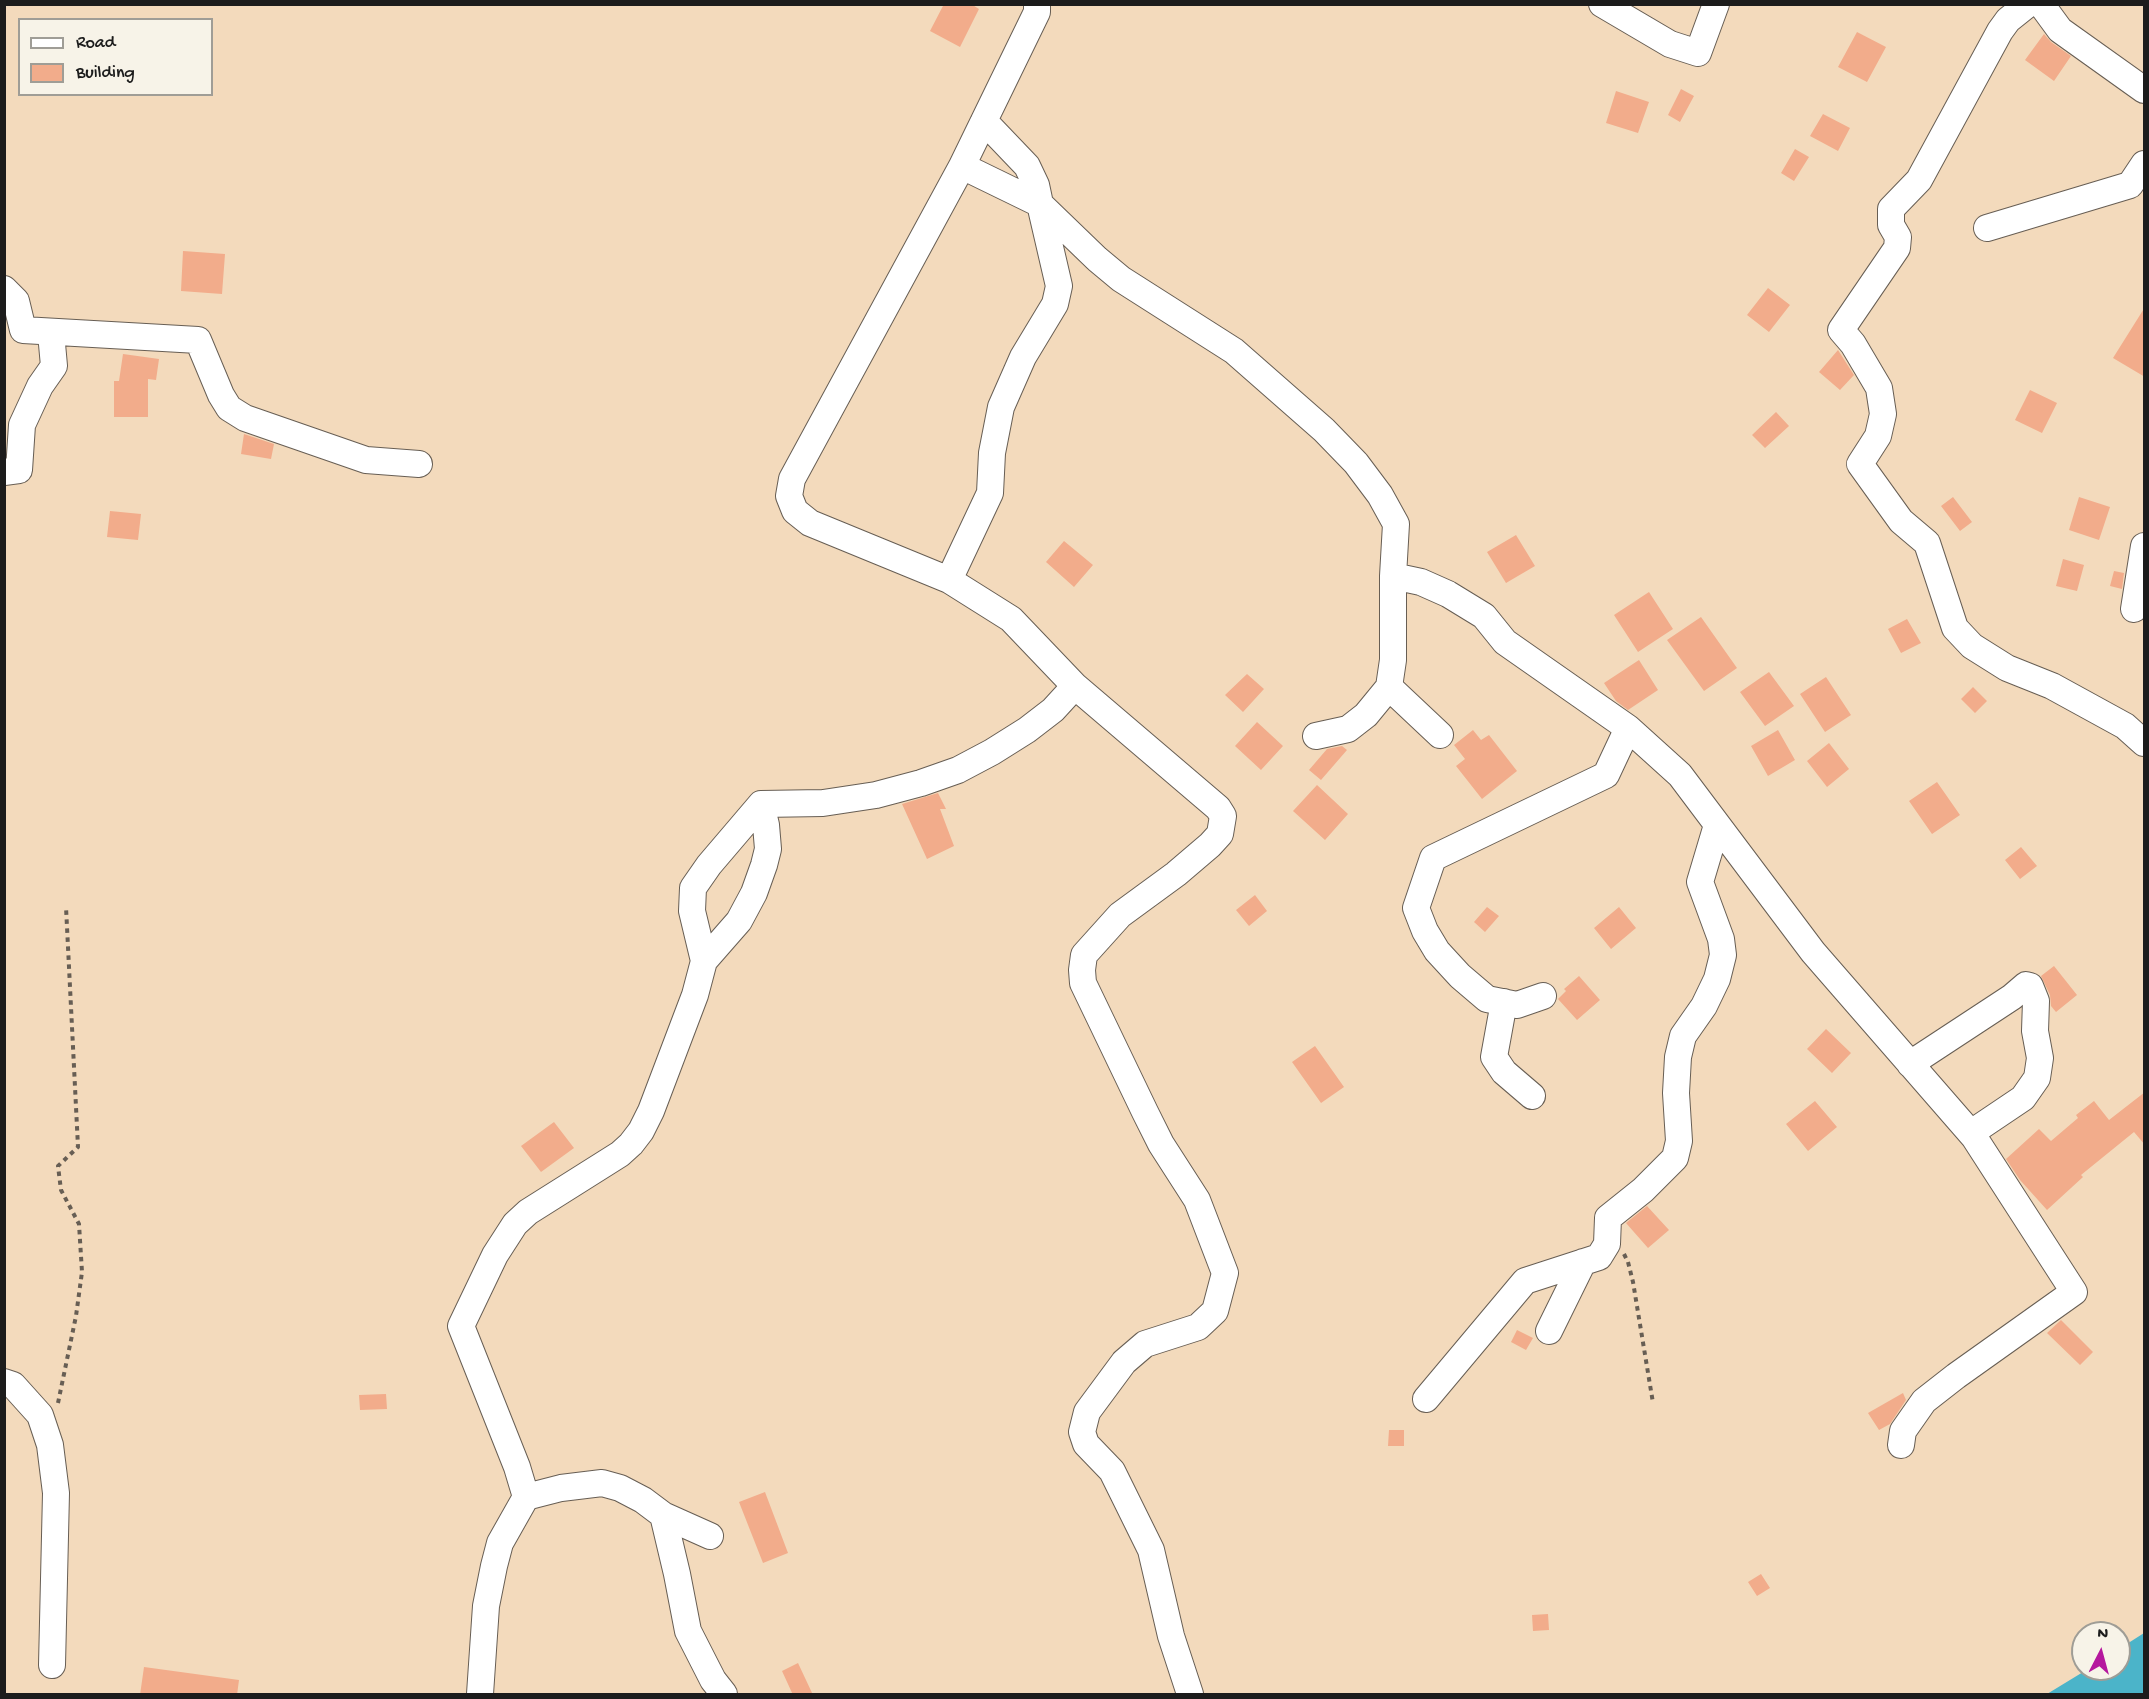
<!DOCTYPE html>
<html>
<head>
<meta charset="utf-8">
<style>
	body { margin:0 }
	#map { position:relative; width:2149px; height:1699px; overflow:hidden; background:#f3dabc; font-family:"Gochi Hand",sans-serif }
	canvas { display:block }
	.frame { position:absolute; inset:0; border:6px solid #1c1c1c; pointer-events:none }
	.legend { position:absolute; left:18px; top:18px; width:195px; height:78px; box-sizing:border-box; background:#f7f3e8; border:2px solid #9f9d96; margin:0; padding:8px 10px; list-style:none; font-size:18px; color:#1c1c1c }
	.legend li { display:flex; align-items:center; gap:12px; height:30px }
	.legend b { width:30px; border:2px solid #9f9d96 }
	.north { position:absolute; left:2071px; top:1621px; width:60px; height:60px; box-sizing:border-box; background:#f7f3e8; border:2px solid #9f9d96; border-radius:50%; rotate:6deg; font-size:16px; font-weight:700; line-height:24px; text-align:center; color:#1c1c1c }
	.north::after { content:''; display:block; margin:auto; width:21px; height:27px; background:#b5179e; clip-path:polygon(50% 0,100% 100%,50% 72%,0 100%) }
</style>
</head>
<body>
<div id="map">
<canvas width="2149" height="1699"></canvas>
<div class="frame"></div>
<ul class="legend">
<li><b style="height:8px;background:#fff"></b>Road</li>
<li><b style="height:16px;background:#f2ac8b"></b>Building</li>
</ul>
<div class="north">N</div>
</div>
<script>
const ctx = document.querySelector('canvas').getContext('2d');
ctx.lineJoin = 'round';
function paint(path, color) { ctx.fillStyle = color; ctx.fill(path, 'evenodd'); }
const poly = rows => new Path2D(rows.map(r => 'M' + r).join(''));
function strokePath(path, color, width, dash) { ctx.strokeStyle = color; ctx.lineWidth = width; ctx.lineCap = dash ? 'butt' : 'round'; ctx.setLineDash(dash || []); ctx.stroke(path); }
paint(poly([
	[2144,1633,2144,1694,2047,1694,2088,1669,2119,1669,2119,1649]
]), '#4bb4c9');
paint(poly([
	[944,4,971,4,979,9,960,47,930,31],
	[1857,32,1886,47,1867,82,1838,67],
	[2044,34,2051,42,2071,56,2054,81,2025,60],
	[1681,89,1694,96,1680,122,1668,115],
	[1616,91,1649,102,1638,133,1606,123],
	[1823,114,1850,128,1838,151,1810,136],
	[1795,149,1809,157,1794,181,1781,173],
	[183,251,225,254,222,294,181,291],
	[1768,288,1790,305,1769,332,1747,315],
	[2145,307,2145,377,2113,358],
	[1838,350,1854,375,1840,390,1819,372],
	[123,354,159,359,156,380,148,379,148,417,114,417,114,381,119,381],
	[2030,390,2057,403,2042,433,2015,420],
	[1776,412,1789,426,1765,448,1752,435],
	[244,434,274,444,271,459,241,454],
	[1953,497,1972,522,1960,531,1941,506],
	[2079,497,2110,507,2099,540,2069,530],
	[110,511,141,514,138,540,107,537],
	[1516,535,1535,566,1506,583,1487,552],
	[1064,541,1093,565,1074,587,1046,562],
	[2063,559,2084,565,2077,591,2056,586],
	[2114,571,2124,573,2122,589,2110,586],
	[1649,592,1673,629,1638,652,1614,615],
	[1701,617,1737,668,1704,691,1667,640],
	[1907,619,1921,643,1901,653,1888,629],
	[1639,660,1658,690,1628,710,1616,701,1604,683],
	[1769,672,1794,706,1765,726,1740,692],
	[1247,674,1264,689,1243,712,1225,695],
	[1826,677,1851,715,1825,732,1800,694],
	[1973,687,1987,701,1975,713,1961,699],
	[1257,722,1283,746,1261,770,1235,746],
	[1473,730,1481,740,1489,735,1517,771,1482,799,1456,766,1465,759,1454,745],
	[1778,730,1795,760,1768,776,1751,746],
	[1829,743,1849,769,1827,787,1807,761],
	[1342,746,1347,750,1321,780,1309,770,1327,749],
	[1937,782,1960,815,1932,834,1909,801],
	[1317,785,1348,814,1325,840,1293,811],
	[938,793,946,809,940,809,954,846,927,859,902,804],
	[2021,847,2037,866,2020,879,2005,860],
	[1255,895,1267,911,1249,926,1236,910],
	[1487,907,1499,916,1485,932,1474,922],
	[1619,907,1636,928,1611,949,1594,928],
	[2054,966,2077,995,2056,1012,2051,1006,2050,995,2041,976],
	[1579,976,1600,1000,1577,1020,1558,999,1566,991,1564,989],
	[1826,1029,1851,1053,1832,1073,1807,1049],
	[1315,1046,1344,1087,1321,1103,1292,1062],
	[2145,1092,2145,1145,2134,1132,2081,1175,2083,1177,2047,1210,2020,1180,2006,1159,2039,1129,2051,1141,2078,1118,2076,1115,2094,1101,2109,1120],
	[1815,1101,1837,1127,1808,1151,1786,1124],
	[554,1122,574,1148,541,1172,521,1146],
	[1647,1206,1669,1230,1648,1248,1626,1223],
	[2061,1320,2093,1352,2080,1365,2047,1333],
	[1517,1330,1533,1338,1526,1350,1511,1342],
	[1903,1393,1906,1400,1890,1424,1879,1430,1868,1413],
	[386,1394,387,1409,360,1410,359,1395],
	[1389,1430,1404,1430,1404,1446,1388,1446],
	[765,1492,788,1553,763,1563,739,1502],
	[1761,1574,1770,1588,1757,1596,1748,1582],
	[1548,1614,1549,1630,1533,1631,1532,1615],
	[798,1663,813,1695,793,1695,782,1671],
	[144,1667,239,1680,237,1695,140,1695]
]), '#f2ac8b');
const minor = poly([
	[1602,4,1670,44,1698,53,1716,4],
	[2028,4,2008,20,2000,31,1919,180,1891,209,1891,225,1898,237,1897,248,1841,330,1853,344,1879,388,1883,414,1878,436,1860,464,1901,521,1927,543,1955,628,1972,646,2007,668,2052,686,2125,726,2144,743],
	[2041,4,2060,30,2144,90],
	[984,121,1027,166,1036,185,1040,204,1097,259,1121,279,1234,351,1324,430,1356,463,1380,495,1396,524,1393,576,1393,660,1389,687,1440,735],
	[1987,228,2130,185,2144,164],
	[4,289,16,301,23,330,198,340,221,395,229,408,245,418,366,460,419,464],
	[4,472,19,470,22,425,40,386,54,366,51,333],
	[1393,576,1421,582,1448,594,1484,616,1505,642,1628,728,1680,775,1813,952,1974,1137,2074,1292,1956,1376,1924,1401,1903,1431,1901,1445],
	[949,580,810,523,795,511,789,496,792,479,962,166],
	[2134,609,2144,546],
	[1075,686,1218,808,1223,816,1220,834,1210,845,1176,874,1120,915,1084,955,1082,970,1083,983,1145,1112,1161,1144,1197,1200,1225,1273,1215,1311,1198,1327,1145,1344,1124,1362,1087,1412,1082,1432,1086,1444,1112,1471,1151,1550,1171,1636,1190,1694],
	[1316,736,1348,729,1366,715,1389,687],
	[704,961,739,921,754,893,764,865,768,849,766,825,761,804],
	[1543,996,1517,1005,1487,999,1460,976,1437,951,1425,931,1416,908,1433,858,1606,775,1628,728],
	[1504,1002,1494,1057,1504,1072,1532,1096],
	[1910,1064,2012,997,2026,985,2030,986,2036,1001,2035,1031,2040,1058,2037,1078,2023,1098,1971,1133],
	[1549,1331,1583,1262],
	[4,1382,13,1385,40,1415,50,1445,56,1493,52,1665],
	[1426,1399,1525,1281,1599,1257,1607,1244,1608,1218,1643,1190,1675,1158,1679,1141,1676,1093,1678,1057,1683,1036,1704,1006,1717,979,1723,955,1721,939,1700,882,1717,825],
	[526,1497,561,1488,602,1483,620,1488,643,1500,663,1515,710,1536],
	[663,1515,677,1574,688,1631,713,1680,724,1694],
	[480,1694,486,1606,494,1566,500,1543,526,1497,517,1467,461,1326,495,1255,515,1224,528,1212,620,1154,631,1144,641,1131,651,1111,695,995,704,961,692,911,693,888,709,865,761,804,823,803,876,795,921,783,958,770,992,752,1027,730,1053,710,1075,686,1011,619,949,580,990,493,992,453,1001,407,1023,357,1055,304,1059,286,1040,204,962,166,1037,12,1037,4]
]);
strokePath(minor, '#675e54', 28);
strokePath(poly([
	[1624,1254,1628,1262,1633,1282,1653,1403],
	[58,1403,76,1316,82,1272,79,1224,61,1190,58,1166,78,1147,66,907]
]), '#675e54', 4, [4.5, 4.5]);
strokePath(minor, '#fff', 26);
</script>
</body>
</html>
